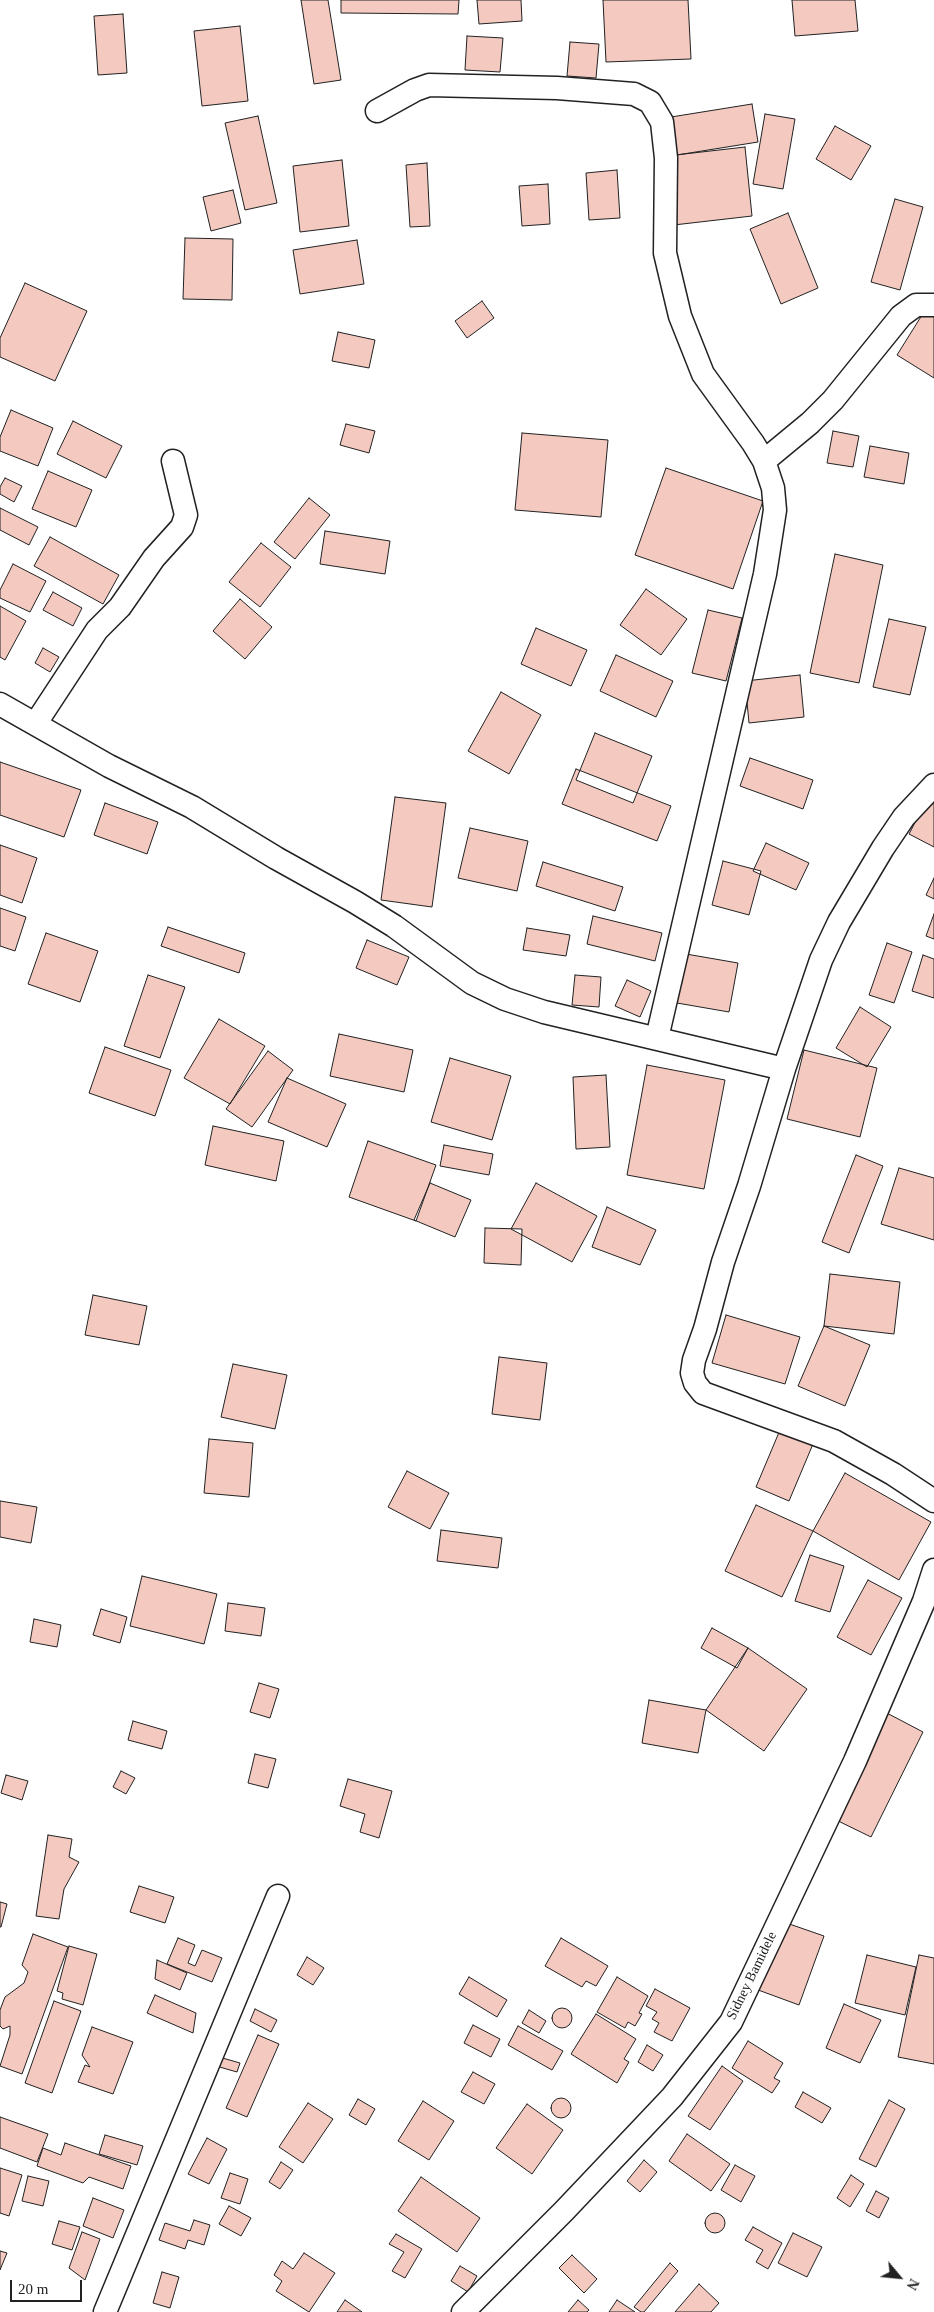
<!DOCTYPE html>
<html>
<head>
<meta charset="utf-8">
<style>
	body { margin:0 }
	#map { position:relative; width:934px; height:2312px; overflow:hidden; background:#fff; font-family:"Times New Roman",serif }
	canvas { display:block }
	.north { position:absolute; left:874px; top:2252px; width:50px; height:50px; -webkit-text-stroke:4px #fff; paint-order:stroke; rotate:118deg; font-size:14px; font-weight:700; line-height:20px; text-align:center; color:#222 }
	.north::after { content:''; display:block; margin:auto; width:18px; height:22px; background:#222; clip-path:polygon(50% 0,100% 100%,50% 72%,0 100%) }
	.scale { position:absolute; left:10px; top:2280px; width:72px; height:22px; box-sizing:border-box; border:2px solid #222; border-top:0; padding-left:6px; font-size:15px; line-height:18px; white-space:nowrap; color:#222; -webkit-text-stroke:4px #fff; paint-order:stroke }
</style>
</head>
<body>
<div id="map">
<canvas width="934" height="2312"></canvas>
<div class="north">N</div>
<div class="scale">20 m</div>
</div>
<script>
const ctx = document.querySelector('canvas').getContext('2d');
ctx.lineJoin = 'round';
function paint(path, color) { ctx.fillStyle = color; ctx.fill(path, 'evenodd'); }
const poly = rows => new Path2D(rows.map(r => 'M' + r).join(''));
function strokePath(path, color, width, dash) { ctx.strokeStyle = color; ctx.lineWidth = width; ctx.lineCap = dash ? 'butt' : 'round'; ctx.setLineDash(dash || []); ctx.stroke(path); }
function drawText(font, color, halo, rows, align = 'center') {
  ctx.font = font + ' "Times New Roman",serif'; ctx.lineWidth = 4; ctx.setLineDash([]); ctx.textBaseline = 'middle'; ctx.strokeStyle = halo; ctx.fillStyle = color; for (const [text, x, y, turn = 0] of rows) {
    ctx.save(); ctx.translate(x, y); ctx.rotate((+turn || 0) * Math.PI / 180); ctx.textAlign = isNaN(turn) ? turn : align; if (halo) ctx.strokeText(text, 0, 0); ctx.fillText(text, 0, 0); ctx.restore();
  }
}
const building = poly([
	[301,0,328,0,341,80,314,84,301,0],
	[341,0,459,0,458,14,341,13,341,0],
	[477,0,521,0,522,21,479,24,477,0],
	[603,0,688,0,691,59,606,62,603,0],
	[792,0,855,0,858,31,795,36,792,0],
	[123,14,127,73,98,75,94,16,123,14],
	[240,26,248,101,202,106,194,31,240,26],
	[467,36,503,38,500,72,465,70,467,36],
	[570,42,599,44,596,78,567,76,570,42],
	[752,104,758,142,677,155,671,117,752,104],
	[765,114,795,119,783,189,753,184,765,114],
	[258,116,277,203,245,210,225,123,258,116],
	[835,126,871,146,851,180,816,159,835,126],
	[745,147,752,216,665,226,658,157,745,147],
	[342,160,349,226,300,232,293,166,342,160],
	[427,163,430,226,410,227,406,165,427,163],
	[617,170,620,218,589,220,586,173,617,170],
	[548,184,550,224,522,226,519,186,548,184],
	[233,190,241,223,211,231,203,197,233,190],
	[895,199,923,207,900,290,871,282,895,199],
	[788,213,818,288,781,304,750,229,788,213],
	[185,238,233,239,232,300,183,299,185,238],
	[357,240,364,284,300,294,293,250,357,240],
	[25,283,87,311,55,381,0,357,0,338,25,283],
	[482,301,494,318,467,338,455,321,482,301],
	[927,307,934,311,934,378,897,355,927,307],
	[338,332,375,340,369,368,332,361,338,332],
	[11,410,53,428,38,466,0,451,0,437,11,410],
	[73,421,122,446,106,478,57,454,73,421],
	[346,424,375,431,369,453,340,445,346,424],
	[833,431,859,436,853,467,827,463,833,431],
	[522,433,608,440,601,517,515,510,522,433],
	[870,446,909,453,904,484,864,477,870,446],
	[666,468,763,501,733,589,635,555,666,468],
	[48,471,92,490,76,527,32,509,48,471],
	[5,478,22,486,14,502,0,494,0,487,5,478],
	[309,498,330,515,295,559,274,542,309,498],
	[0,508,38,527,29,545,0,530,0,508],
	[325,531,390,541,385,574,320,564,325,531],
	[50,537,119,575,103,604,34,566,50,537],
	[261,543,291,567,260,607,229,582,261,543],
	[835,554,883,565,859,683,810,673,835,554],
	[13,564,46,581,30,612,0,598,0,590,13,564],
	[646,589,687,619,661,655,620,625,646,589],
	[53,592,82,608,73,626,43,610,53,592],
	[240,599,272,627,245,659,213,631,240,599],
	[0,606,26,621,5,660,0,657,0,606],
	[708,610,742,618,726,681,692,673,708,610],
	[889,619,926,627,910,695,873,687,889,619],
	[536,628,587,650,571,686,521,664,536,628],
	[43,648,59,657,50,672,35,663,43,648],
	[616,655,673,681,656,717,600,691,616,655],
	[800,675,804,717,749,723,745,681,800,675],
	[501,692,541,715,509,774,468,751,501,692],
	[595,733,652,756,633,803,576,780,595,733],
	[750,758,813,780,803,809,740,786,750,758],
	[0,762,81,790,64,837,0,815,0,762],
	[576,769,671,806,657,841,562,804,576,769],
	[934,786,934,847,909,834,934,786],
	[395,797,446,803,432,907,381,900,395,797],
	[105,803,158,822,147,854,94,835,105,803],
	[470,828,528,841,517,891,458,878,470,828],
	[766,843,809,863,796,890,753,871,766,843],
	[0,845,37,858,22,903,0,895,0,845],
	[723,861,761,871,749,915,712,905,723,861],
	[543,862,623,887,615,911,536,886,543,862],
	[934,878,934,899,926,895,934,878],
	[0,908,26,917,15,951,0,946,0,908],
	[934,914,934,939,926,936,934,914],
	[593,916,662,933,655,961,587,944,593,916],
	[168,927,245,953,239,973,161,946,168,927],
	[527,928,570,935,566,956,523,950,527,928],
	[46,933,98,951,80,1002,28,984,46,933],
	[367,940,409,957,397,985,356,968,367,940],
	[887,943,912,952,894,1003,869,995,887,943],
	[686,954,738,963,729,1012,677,1003,686,954],
	[923,955,934,959,934,998,912,991,923,955],
	[148,975,185,987,160,1058,124,1046,148,975],
	[575,975,601,977,599,1007,572,1005,575,975],
	[627,980,651,991,640,1017,615,1006,627,980],
	[860,1007,891,1027,867,1067,836,1048,860,1007],
	[219,1019,265,1046,230,1104,184,1078,219,1019],
	[339,1034,413,1050,404,1092,330,1076,339,1034],
	[105,1047,171,1070,155,1116,89,1093,105,1047],
	[804,1050,877,1068,860,1137,787,1119,804,1050],
	[268,1051,293,1070,252,1127,226,1109,268,1051],
	[450,1058,511,1076,492,1140,431,1122,450,1058],
	[647,1065,725,1080,704,1189,627,1175,647,1065],
	[606,1075,610,1147,576,1149,573,1077,606,1075],
	[287,1078,346,1104,327,1147,268,1122,287,1078],
	[213,1126,284,1141,276,1181,205,1165,213,1126],
	[368,1141,436,1165,416,1221,349,1197,368,1141],
	[444,1145,493,1154,489,1175,440,1166,444,1145],
	[856,1155,883,1166,849,1253,822,1242,856,1155],
	[899,1168,934,1178,934,1240,881,1224,899,1168],
	[430,1183,471,1200,455,1237,414,1220,430,1183],
	[536,1183,597,1216,572,1262,511,1229,536,1183],
	[607,1207,656,1230,640,1265,592,1247,607,1207],
	[485,1228,522,1229,521,1265,484,1263,485,1228],
	[830,1274,900,1282,894,1334,824,1326,830,1274],
	[93,1295,147,1306,139,1345,85,1335,93,1295],
	[726,1315,800,1337,785,1384,712,1363,726,1315],
	[824,1326,870,1345,845,1406,798,1386,824,1326],
	[499,1357,547,1363,540,1420,492,1414,499,1357],
	[233,1364,287,1375,275,1429,221,1417,233,1364],
	[780,1430,813,1444,789,1501,756,1487,780,1430],
	[209,1439,253,1443,249,1497,204,1493,209,1439],
	[407,1471,449,1493,430,1529,388,1507,407,1471],
	[845,1473,931,1522,899,1580,813,1531,845,1473],
	[0,1501,37,1507,31,1543,0,1537,0,1501],
	[756,1505,813,1531,782,1597,725,1571,756,1505],
	[441,1530,502,1538,498,1568,437,1561,441,1530],
	[810,1555,844,1566,830,1612,795,1601,810,1555],
	[142,1576,217,1594,204,1644,130,1626,142,1576],
	[868,1580,902,1598,871,1655,837,1637,868,1580],
	[228,1603,265,1608,261,1636,225,1631,228,1603],
	[101,1609,127,1617,120,1643,93,1635,101,1609],
	[34,1619,61,1625,57,1647,30,1642,34,1619],
	[712,1628,748,1648,737,1668,701,1648,712,1628],
	[748,1648,807,1689,764,1751,706,1710,748,1648],
	[259,1683,279,1689,270,1718,250,1712,259,1683],
	[649,1700,706,1710,698,1753,642,1743,649,1700],
	[883,1711,923,1732,871,1837,830,1817,883,1711],
	[133,1721,167,1731,162,1749,128,1740,133,1721],
	[255,1754,276,1759,268,1788,248,1783,255,1754],
	[121,1771,135,1778,126,1794,113,1787,121,1771],
	[6,1775,28,1781,22,1800,1,1793,6,1775],
	[348,1779,392,1791,379,1838,360,1832,365,1814,340,1806,348,1779],
	[48,1835,72,1839,69,1857,79,1862,64,1889,59,1919,36,1916,48,1835],
	[139,1886,174,1897,165,1923,130,1912,139,1886],
	[0,1902,7,1904,1,1927,0,1927,0,1902],
	[775,1919,824,1936,799,2005,750,1987,775,1919],
	[33,1934,68,1947,22,2074,0,2066,10,2035,10,2026,3,2029,0,2026,0,2010,5,1997,24,1983,28,1972,22,1965,33,1934],
	[178,1938,195,1945,188,1963,195,1966,202,1950,222,1958,212,1982,167,1964,178,1938],
	[561,1938,608,1966,596,1986,586,1981,582,1987,545,1966,561,1938],
	[69,1946,97,1954,83,2005,62,1999,63,1993,57,1991,69,1946],
	[867,1955,916,1967,905,2015,855,2003,867,1955],
	[919,1955,934,1958,934,2064,898,2057,919,1955],
	[307,1957,324,1968,313,1985,297,1975,307,1957],
	[157,1960,187,1973,180,1990,155,1979,157,1960],
	[469,1977,507,2000,497,2017,459,1994,469,1977],
	[617,1977,648,1996,639,2013,642,2014,635,2026,628,2022,625,2028,597,2012,617,1977],
	[655,1989,690,2008,672,2041,654,2032,659,2023,652,2019,657,2012,646,2006,655,1989],
	[155,1995,196,2013,193,2033,147,2013,155,1995],
	[54,2001,81,2011,52,2093,25,2083,54,2001],
	[844,2004,881,2020,860,2063,826,2048,844,2004],
	'552 2018a10 10 0 1 1 20 0a10 10 0 1 1-20 0Z',
	[255,2009,277,2020,271,2032,250,2021,255,2009],
	[529,2010,546,2021,539,2033,522,2023,529,2010],
	[596,2014,636,2039,624,2059,629,2062,617,2083,571,2054,596,2014],
	[473,2025,500,2039,491,2057,464,2043,473,2025],
	[518,2026,563,2051,552,2070,508,2045,518,2026],
	[92,2027,133,2042,113,2094,78,2082,85,2065,90,2067,82,2055,92,2027],
	[258,2035,279,2044,247,2117,226,2108,258,2035],
	[748,2041,783,2063,774,2078,780,2081,772,2093,732,2068,748,2041],
	[647,2045,663,2055,653,2071,638,2062,647,2045],
	[219,2057,240,2063,237,2072,216,2066,219,2057],
	[722,2066,743,2081,710,2130,688,2116,722,2066],
	[473,2072,495,2084,484,2104,461,2092,473,2072],
	[803,2092,831,2108,822,2123,795,2107,803,2092],
	'551 2108a10 10 0 1 1 20 0a10 10 0 1 1-20 0Z',
	[358,2099,375,2109,366,2125,349,2115,358,2099],
	[889,2100,905,2109,876,2167,859,2159,889,2100],
	[423,2101,454,2121,429,2160,398,2141,423,2101],
	[308,2103,333,2119,303,2163,279,2147,308,2103],
	[527,2104,563,2130,532,2174,496,2148,527,2104],
	[0,2117,48,2134,37,2162,0,2148,0,2117],
	[687,2134,730,2164,711,2191,669,2161,687,2134],
	[105,2135,143,2146,137,2165,99,2154,105,2135],
	[207,2138,227,2149,209,2184,188,2174,207,2138],
	[65,2143,131,2166,123,2189,89,2177,83,2183,37,2166,43,2148,61,2155,65,2143],
	[644,2160,657,2172,640,2192,627,2181,644,2160],
	[281,2162,293,2170,280,2189,269,2182,281,2162],
	[735,2165,755,2176,741,2202,721,2190,735,2165],
	[0,2168,22,2175,9,2216,0,2213,0,2168],
	[230,2173,248,2179,240,2204,221,2198,230,2173],
	[851,2175,864,2184,850,2207,837,2198,851,2175],
	[28,2176,49,2181,43,2206,22,2201,28,2176],
	[421,2177,480,2218,457,2252,398,2211,421,2177],
	[876,2191,889,2198,879,2218,866,2211,876,2191],
	[93,2198,124,2210,113,2238,83,2226,93,2198],
	[229,2206,251,2218,241,2236,219,2224,229,2206],
	'705 2223a10 10 0 1 1 20 0a10 10 0 1 1-20 0Z',
	[194,2220,210,2225,204,2245,188,2240,185,2249,159,2240,165,2223,190,2231,194,2220],
	[59,2221,80,2227,72,2250,52,2244,59,2221],
	[753,2227,782,2243,768,2269,756,2262,763,2250,745,2240,753,2227],
	[82,2232,100,2239,85,2280,69,2268,82,2232],
	[793,2233,822,2247,807,2277,778,2263,793,2233],
	[396,2234,422,2249,405,2278,392,2271,404,2252,389,2244,396,2234],
	[0,2251,7,2253,0,2270,0,2251],
	[304,2253,335,2273,309,2312,276,2291,282,2281,274,2275,282,2261,293,2269,304,2253],
	[572,2255,597,2279,584,2293,559,2268,572,2255],
	[670,2263,678,2271,644,2312,641,2312,634,2307,670,2263],
	[460,2266,477,2276,468,2292,451,2281,460,2266],
	[162,2272,179,2277,170,2308,153,2303,162,2272],
	[699,2284,719,2303,711,2312,675,2312,699,2284],
	[345,2300,362,2312,337,2312,345,2300],
	[578,2300,589,2310,587,2312,568,2312,578,2300],
	[617,2300,635,2312,609,2312,617,2300]
]);
paint(building, '#f3c9c0');
strokePath(building, '#222', 1);
const minor = poly([
	[377,111,415,90,429,85,557,88,634,94,650,102,662,122,666,158,665,253,680,316,703,374,753,443,764,461,773,488,775,510,765,574,657,1038],
	[764,461,810,423,833,400,901,316,916,305,934,305],
	[0,704,109,766,192,807,276,858,355,902,394,926,472,983,505,999,544,1012,784,1069,821,960,839,922,883,848,904,817,934,785],
	[36,723,97,630,120,607,154,558,182,527,186,515,173,461],
	[784,1069,749,1186,723,1262,705,1329,694,1360,692,1373,695,1383,703,1393,834,1441,893,1474,934,1501],
	[105,2312,278,1896],
	[463,2312,564,2211,672,2097,731,2022,855,1761,924,1601,934,1570]
]);
strokePath(minor, '#222', 25);
strokePath(minor, '#fff', 22);
drawText('14px', '#222', '#fff', [
	["Sidney Bamidele",752,1976,-64]
]);
</script>
</body>
</html>
